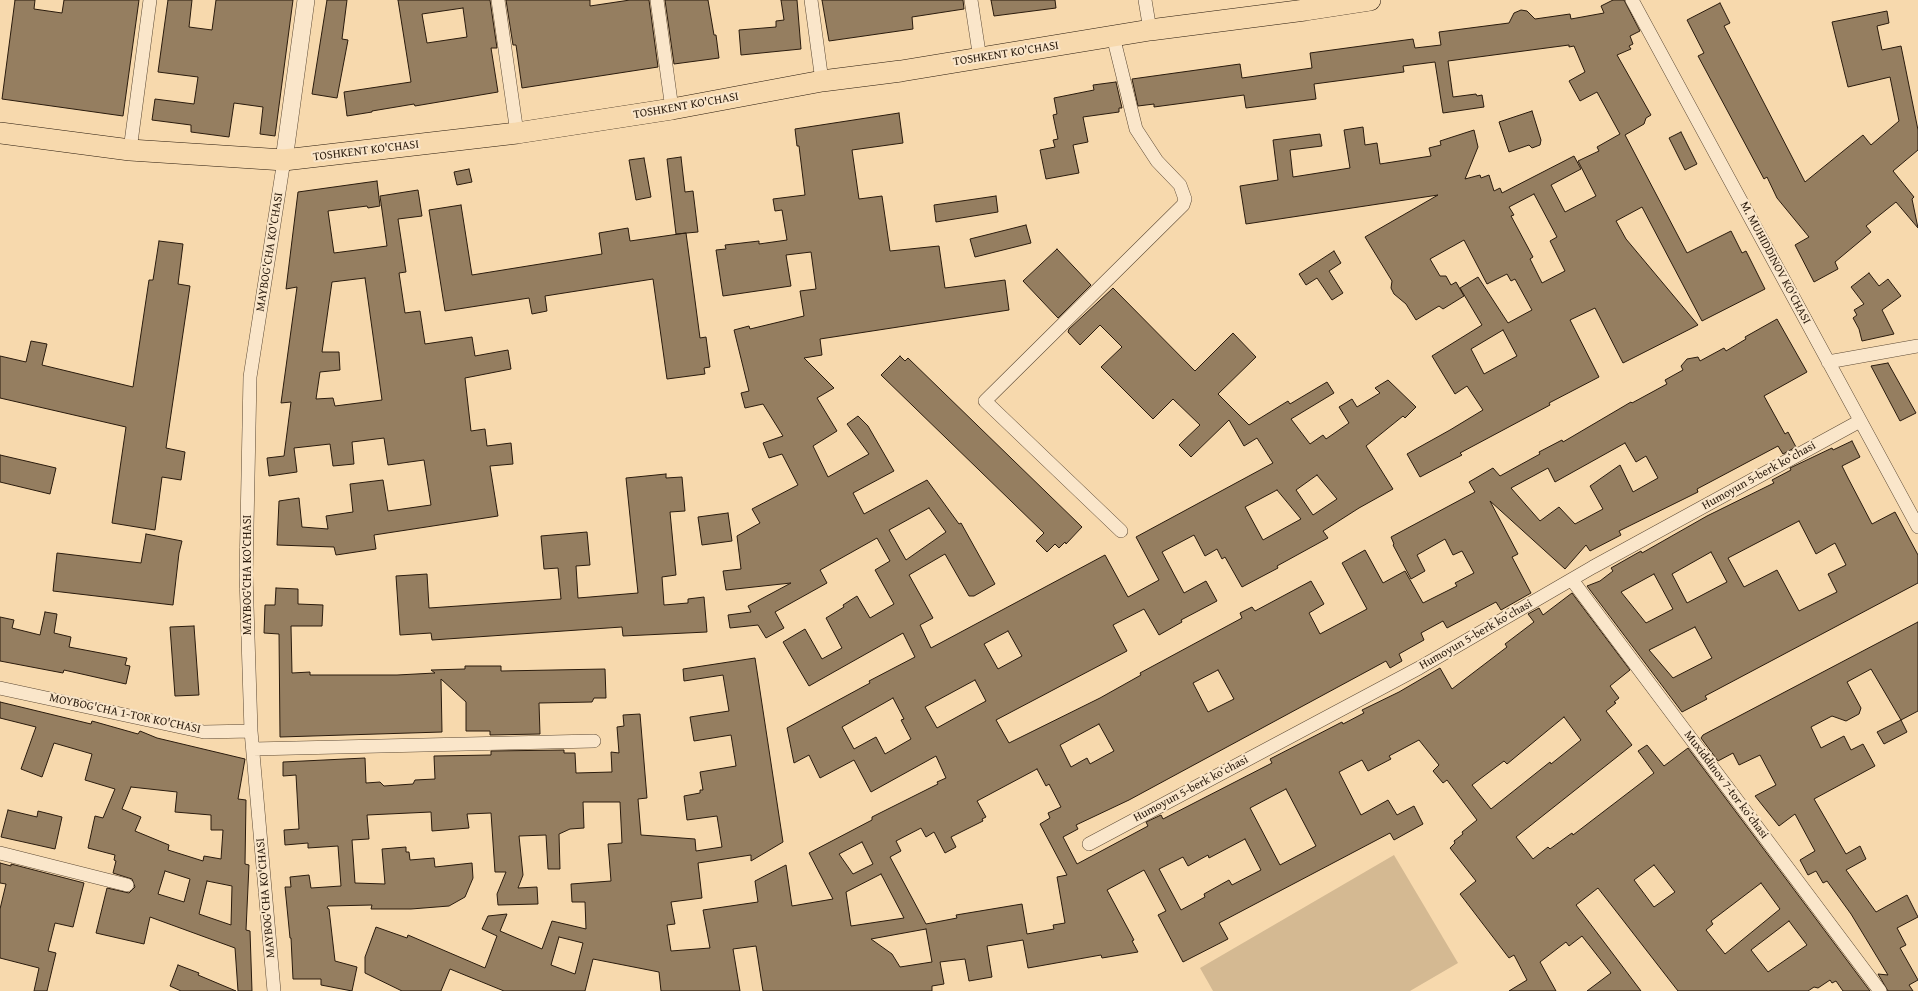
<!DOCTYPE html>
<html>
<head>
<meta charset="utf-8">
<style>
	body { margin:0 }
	canvas { display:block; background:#f7d9ad }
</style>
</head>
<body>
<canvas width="1918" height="991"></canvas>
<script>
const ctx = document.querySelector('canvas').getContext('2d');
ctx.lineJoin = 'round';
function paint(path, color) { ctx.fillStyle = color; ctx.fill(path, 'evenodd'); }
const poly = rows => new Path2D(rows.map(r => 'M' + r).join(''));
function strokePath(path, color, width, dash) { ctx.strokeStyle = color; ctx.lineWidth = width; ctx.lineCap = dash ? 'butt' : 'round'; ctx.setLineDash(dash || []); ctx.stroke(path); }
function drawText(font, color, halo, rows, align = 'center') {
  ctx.font = font + ' "Gentium Book Plus",serif'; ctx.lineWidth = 4; ctx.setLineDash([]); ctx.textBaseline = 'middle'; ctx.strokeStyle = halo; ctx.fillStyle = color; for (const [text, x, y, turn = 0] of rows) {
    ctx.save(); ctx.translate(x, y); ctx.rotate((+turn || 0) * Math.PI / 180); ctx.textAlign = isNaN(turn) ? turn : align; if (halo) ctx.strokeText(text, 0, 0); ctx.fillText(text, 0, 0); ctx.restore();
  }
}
paint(poly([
	[1394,855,1458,963,1410,991,1213,991,1200,968]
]), '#d4b992');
const building = poly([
	[15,0,35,0,34,9,62,13,64,0,139,0,123,116,2,99,15,0],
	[168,0,192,0,189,27,212,30,216,0,293,0,275,136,260,134,263,107,234,103,229,137,191,132,191,125,152,120,155,99,194,104,198,77,158,72,168,0],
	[327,0,347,0,342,39,348,40,337,98,312,94,327,0],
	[398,0,490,0,497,48,491,48,498,92,415,106,414,104,372,111,372,112,347,116,344,92,411,82,398,0],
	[463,8,467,37,427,43,422,14,463,8],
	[506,0,590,0,590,6,630,0,649,0,658,67,522,88,516,45,513,45,506,0],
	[665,0,708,0,714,35,716,35,719,58,674,64,665,0],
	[781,0,797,0,801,49,741,55,739,30,776,27,776,21,784,20,781,0],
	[822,0,963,0,964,9,912,17,913,29,829,41,822,0],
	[991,0,1055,0,1056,8,994,16,991,0],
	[1613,0,1624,0,1640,31,1630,36,1633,44,1629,46,1631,49,1617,55,1651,115,1646,118,1644,124,1625,135,1687,253,1731,231,1742,253,1746,251,1765,289,1702,321,1642,207,1616,221,1626,239,1698,325,1623,363,1595,308,1570,320,1599,377,1549,403,1550,405,1460,453,1462,455,1420,477,1407,454,1450,430,1483,410,1467,386,1455,394,1432,356,1482,325,1460,288,1478,277,1508,323,1532,310,1515,279,1511,281,1507,274,1487,284,1464,240,1430,259,1440,276,1446,276,1451,285,1456,282,1464,296,1443,309,1439,306,1416,320,1406,304,1394,294,1391,288,1392,281,1365,237,1438,195,1246,224,1240,186,1278,180,1273,140,1320,134,1322,146,1290,150,1293,177,1350,168,1344,130,1363,127,1365,145,1377,143,1380,164,1431,156,1429,148,1441,145,1440,141,1474,130,1478,147,1465,179,1480,175,1481,178,1489,175,1494,191,1500,188,1502,193,1574,156,1581,169,1551,185,1565,212,1596,196,1578,161,1599,151,1597,147,1620,134,1597,92,1580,101,1569,81,1585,72,1574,46,1569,47,1569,45,1448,61,1453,97,1476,94,1477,96,1482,95,1484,107,1443,113,1435,62,1403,66,1404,72,1314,84,1316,99,1246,108,1244,95,1154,107,1154,104,1138,106,1132,79,1240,64,1242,78,1312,68,1310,53,1413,39,1415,48,1441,45,1439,32,1509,23,1514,13,1521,10,1527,11,1535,19,1570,14,1571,19,1604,13,1601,6,1613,0],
	[1534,194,1557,237,1550,241,1565,271,1542,283,1530,259,1533,257,1511,216,1514,215,1509,207,1534,194],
	[1503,330,1517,356,1484,374,1471,349,1503,330],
	[1720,3,1730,23,1724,26,1805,182,1863,135,1871,145,1899,121,1890,77,1848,87,1832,22,1887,11,1889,23,1877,26,1882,50,1901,46,1918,130,1918,150,1893,171,1914,197,1912,199,1918,228,1896,202,1866,226,1871,232,1835,262,1838,269,1814,282,1795,245,1809,237,1777,198,1767,177,1764,179,1698,56,1704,53,1687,20,1720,3],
	[1116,82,1122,108,1119,108,1119,112,1083,117,1088,142,1073,145,1079,173,1046,179,1040,150,1055,147,1053,140,1058,139,1053,115,1057,114,1054,98,1094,90,1093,85,1116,82],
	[1532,111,1541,140,1540,145,1532,148,1529,145,1509,152,1499,122,1532,111],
	[899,113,903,143,852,150,859,199,882,196,890,251,939,246,945,288,1005,280,1009,310,820,339,822,355,804,358,834,388,817,398,837,431,813,446,828,477,869,454,847,424,858,416,868,426,894,471,853,493,864,514,927,480,959,524,961,523,995,584,974,596,969,596,945,554,909,575,933,618,920,625,931,648,1105,555,1128,597,1159,580,1136,537,1273,463,1257,438,1244,446,1229,420,1191,457,1179,445,1200,425,1173,399,1153,419,1101,367,1122,347,1100,325,1080,345,1068,332,1069,329,1113,288,1195,371,1233,333,1256,357,1218,394,1249,425,1288,401,1290,404,1327,382,1334,393,1291,419,1310,444,1323,435,1326,439,1349,423,1339,407,1352,399,1357,407,1380,393,1375,388,1388,380,1416,407,1405,418,1403,416,1366,446,1393,489,1359,508,1323,531,1328,538,1277,566,1278,568,1242,587,1225,557,1222,559,1217,549,1205,556,1194,535,1162,552,1184,593,1206,581,1217,601,1181,620,1182,622,1159,635,1144,609,1113,625,1127,651,996,720,1009,743,1100,698,1141,675,1140,673,1242,618,1240,613,1252,607,1255,611,1311,581,1324,604,1309,613,1320,634,1367,609,1342,563,1365,550,1383,583,1405,571,1423,603,1457,586,1455,583,1474,573,1462,551,1453,555,1445,539,1417,555,1425,571,1411,579,1393,545,1394,544,1391,537,1475,492,1469,482,1493,468,1500,476,1540,454,1539,452,1562,440,1563,442,1631,402,1632,403,1667,384,1665,380,1683,370,1681,366,1687,359,1698,357,1700,361,1724,348,1726,351,1746,339,1745,337,1777,319,1807,372,1764,396,1785,434,1788,432,1796,447,1783,454,1778,446,1697,489,1698,492,1619,531,1621,535,1590,551,1586,545,1565,569,1490,501,1518,554,1512,557,1531,593,1501,610,1496,602,1447,628,1443,621,1421,633,1424,640,1399,654,1402,661,1390,668,1386,661,1129,800,1076,825,1078,829,1063,837,1077,864,1148,826,1146,822,1161,815,1163,819,1272,763,1270,759,1342,722,1343,724,1364,713,1362,710,1399,692,1440,668,1452,689,1507,647,1505,644,1534,622,1528,614,1539,608,1543,615,1572,593,1630,670,1610,686,1619,698,1614,702,1616,703,1606,711,1632,745,1516,837,1533,859,1548,847,1550,849,1572,833,1573,835,1654,773,1638,751,1647,745,1664,766,1688,748,1870,991,1843,991,1836,981,1832,983,1830,980,1818,988,1814,987,1808,991,1678,991,1598,888,1576,905,1641,991,1587,991,1611,973,1582,936,1569,946,1566,942,1540,962,1556,991,1509,991,1527,980,1514,955,1509,958,1460,894,1476,881,1450,848,1455,843,1454,841,1463,834,1462,832,1477,820,1447,780,1443,783,1433,771,1439,765,1419,740,1389,756,1391,759,1368,771,1362,760,1339,772,1361,815,1388,800,1397,815,1414,806,1423,824,1394,840,1390,833,1219,923,1228,939,1183,962,1158,915,1166,911,1144,870,1107,890,1134,940,1132,941,1138,952,1102,958,1101,955,1028,968,1023,940,987,946,992,977,969,981,965,959,940,962,944,984,932,986,932,991,763,991,756,946,733,949,740,991,661,991,659,972,593,959,585,991,504,991,450,969,441,991,402,991,365,973,365,957,376,927,407,938,408,935,485,968,497,936,482,929,488,916,507,914,500,931,542,949,552,921,586,929,585,902,572,902,571,884,611,881,608,844,622,843,620,802,583,802,584,828,570,829,559,834,560,869,548,869,546,835,519,836,523,875,518,888,537,887,538,904,498,905,497,894,506,872,495,872,491,813,467,814,469,828,432,831,431,812,367,815,369,839,352,840,355,883,385,884,382,849,406,847,406,852,409,852,410,860,434,858,435,867,472,863,473,878,465,897,449,906,411,909,371,909,372,905,328,906,327,908,329,909,335,961,357,967,352,991,321,985,321,979,293,979,291,938,290,938,285,887,291,887,290,877,309,875,311,888,341,886,338,846,308,848,308,843,285,845,284,830,299,829,296,775,283,776,283,762,365,758,366,783,380,782,384,786,413,784,415,780,435,779,434,756,491,755,491,751,564,750,564,753,575,753,576,773,612,772,611,752,619,753,617,727,624,726,623,715,640,714,647,798,638,799,641,835,695,839,696,851,722,847,717,816,687,820,684,796,700,793,700,790,703,790,700,772,736,766,731,735,694,741,690,717,729,711,723,675,684,681,683,669,755,658,783,842,751,861,751,855,698,863,702,898,671,902,675,924,667,925,671,951,710,948,703,910,758,902,755,881,786,865,792,906,833,899,809,853,872,820,872,817,938,784,937,782,946,778,936,756,871,792,854,760,820,778,809,755,794,763,787,728,870,683,869,681,915,657,903,633,809,686,783,642,805,629,822,659,842,648,826,618,844,607,843,605,857,596,870,618,894,604,875,570,890,561,877,538,820,570,827,583,775,612,784,628,766,638,758,625,730,628,728,615,751,612,748,606,791,583,726,590,723,571,741,569,737,536,760,523,752,509,798,485,782,454,769,458,763,443,783,436,763,404,745,408,741,393,749,391,734,330,749,326,750,329,804,316,800,291,816,289,811,252,786,255,791,286,723,296,716,250,726,249,725,245,759,241,759,244,787,240,782,210,775,211,773,199,805,195,799,146,797,146,795,129,899,113],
	[1625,443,1636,462,1646,456,1658,478,1633,492,1620,465,1590,486,1603,509,1575,524,1559,507,1540,521,1511,488,1548,468,1555,482,1625,443],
	[1317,475,1337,499,1313,515,1296,490,1317,475],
	[1277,490,1301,519,1263,540,1245,507,1277,490],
	[929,508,946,532,906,560,889,530,929,508],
	[1008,631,1022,656,998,669,984,644,1008,631],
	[1218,670,1234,699,1208,712,1193,683,1218,670],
	[975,680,986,701,937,728,925,707,975,680],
	[893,698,904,719,901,720,911,739,885,754,876,737,854,749,842,727,893,698],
	[1564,717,1581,740,1551,764,1550,762,1491,809,1472,785,1504,761,1507,764,1564,717],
	[1099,724,1114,751,1090,764,1087,758,1071,767,1060,745,1099,724],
	[1037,769,1046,786,1049,784,1061,807,1048,813,1050,818,1040,824,1067,875,1057,877,1065,923,1053,925,1054,929,1027,934,1022,904,956,915,957,918,926,924,890,857,901,851,896,841,921,828,926,837,934,832,945,853,956,847,951,837,983,821,982,819,986,817,977,801,1037,769],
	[1286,789,1316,846,1280,865,1250,808,1286,789],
	[1245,839,1261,870,1232,885,1229,880,1204,894,1205,897,1181,910,1159,869,1183,857,1188,866,1208,855,1209,858,1245,839],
	[862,842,873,864,853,874,839,854,862,842],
	[1654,865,1675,892,1654,907,1634,880,1654,865],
	[881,874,904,918,851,926,846,892,881,874],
	[1761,883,1780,909,1725,954,1706,930,1713,924,1711,921,1761,883],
	[1789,921,1807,945,1768,972,1751,950,1789,921],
	[926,929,932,962,900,967,892,954,871,939,926,929],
	[559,937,583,943,575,974,551,965,559,937],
	[1681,132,1697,164,1685,170,1669,138,1681,132],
	[681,157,685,192,693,191,698,232,676,234,667,159,681,157],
	[644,158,651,197,636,200,629,160,644,158],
	[469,169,472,182,457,185,454,172,469,169],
	[377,181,380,206,368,208,367,206,328,211,334,253,387,246,380,196,418,190,422,216,398,219,406,272,399,273,405,313,420,311,425,344,472,337,475,356,508,350,511,369,465,378,471,431,485,429,487,446,511,443,513,464,490,466,498,516,374,535,376,549,336,555,334,547,277,545,279,501,299,498,302,527,328,529,326,516,353,512,350,484,383,480,388,511,431,505,424,460,388,465,384,438,352,442,354,464,333,466,330,444,294,448,297,472,269,476,267,458,284,456,291,402,281,403,297,287,286,289,298,192,377,181],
	[365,278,382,400,335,406,333,398,316,399,320,372,340,370,339,352,322,352,332,282,365,278],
	[996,196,998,212,936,222,934,205,996,196],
	[461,205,472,275,602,254,599,233,628,228,630,241,686,233,700,338,706,337,710,367,704,368,705,374,667,379,653,279,545,296,547,311,532,314,529,298,445,311,429,210,461,205],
	[1026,225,1031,243,975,257,970,239,1026,225],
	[159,241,183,244,178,284,190,286,166,448,185,452,181,480,162,477,155,530,112,523,126,427,0,398,0,356,26,362,31,341,47,344,42,365,133,387,149,280,153,280,159,241],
	[1057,249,1091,285,1058,318,1023,281,1057,249],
	[1334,251,1341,263,1329,271,1343,293,1332,300,1317,278,1306,285,1299,274,1334,251],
	[1869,273,1879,286,1888,279,1901,296,1882,310,1894,334,1862,341,1859,329,1853,318,1857,315,1854,310,1864,304,1851,287,1869,273],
	[900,356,905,361,908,358,1082,527,1066,544,1065,542,1059,548,1055,544,1047,552,1036,541,1044,533,881,375,900,356],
	[1888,363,1916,413,1900,421,1871,366,1888,363],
	[1852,441,1860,457,1842,466,1848,478,1872,524,1895,512,1918,555,1918,583,1705,696,1707,699,1682,712,1587,586,1600,581,1613,571,1611,568,1641,551,1642,553,1707,516,1774,483,1772,480,1791,470,1790,468,1832,448,1833,450,1852,441],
	[1799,521,1816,554,1835,543,1846,565,1828,574,1837,592,1799,611,1777,570,1744,587,1728,558,1799,521],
	[1711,552,1727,582,1687,603,1672,574,1711,552],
	[1654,574,1673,609,1646,623,1621,592,1654,574],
	[1695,627,1712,658,1673,678,1649,650,1695,627],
	[0,455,56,468,50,494,0,482,0,455],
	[666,474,666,478,682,477,685,511,670,512,676,575,662,577,664,605,688,603,688,599,704,597,707,632,623,636,622,627,432,640,431,633,400,635,396,576,427,574,429,608,561,599,558,568,544,569,541,536,587,532,590,565,576,566,578,598,638,593,626,478,666,474],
	[728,513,732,541,702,545,698,517,728,513],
	[146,534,182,541,179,553,173,605,53,591,57,553,141,563,146,534],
	[276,588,298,589,298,604,323,605,322,626,291,626,292,673,310,672,310,675,397,675,435,673,431,670,465,669,465,666,501,666,501,671,605,669,606,698,594,698,592,702,539,703,540,734,490,735,490,731,466,731,466,702,441,679,442,732,280,737,279,634,264,633,265,605,275,605,276,588],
	[45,612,57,614,54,633,71,637,69,647,127,658,125,665,130,666,126,684,64,670,63,673,0,661,0,617,14,620,12,628,40,635,45,612],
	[1918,622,1918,711,1901,720,1871,669,1847,682,1861,708,1859,714,1846,721,1832,716,1811,727,1821,748,1844,736,1851,750,1863,744,1875,766,1814,799,1846,854,1860,846,1866,859,1846,870,1876,912,1907,895,1918,917,1897,928,1906,945,1900,948,1918,980,1909,985,1913,991,1888,991,1878,974,1888,975,1851,914,1827,881,1823,883,1816,871,1808,875,1800,860,1815,851,1795,814,1779,826,1755,796,1776,785,1760,755,1739,765,1733,753,1718,761,1701,738,1703,735,1918,622],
	[194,626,199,695,175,696,170,627,194,626],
	[0,702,91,724,92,721,138,734,140,731,157,738,245,759,238,799,246,800,245,864,249,865,246,930,250,931,252,991,238,991,235,948,150,917,144,944,96,933,107,888,129,893,135,887,132,879,113,873,116,861,114,860,115,855,88,848,95,816,103,818,115,789,85,780,92,754,54,743,42,777,21,769,36,727,0,718,0,702],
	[131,787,177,792,175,812,211,815,211,830,223,830,221,859,204,856,203,861,168,850,169,845,135,831,141,817,122,809,131,787],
	[165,871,190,879,184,902,158,894,165,871],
	[207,881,232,886,231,925,199,914,207,881],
	[1901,720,1907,732,1884,744,1877,732,1901,720],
	[8,810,37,817,38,811,62,817,55,849,1,837,8,810],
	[0,863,11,866,11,864,84,883,73,927,55,923,48,951,56,953,47,991,34,991,39,968,0,958,0,909,6,884,0,883,0,863],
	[178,965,199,973,198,975,236,991,181,991,170,986,178,965]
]);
paint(building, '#957e60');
strokePath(building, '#2a1b0d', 1);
const minor = poly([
	[498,0,517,133],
	[657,0,672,109],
	[811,0,822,81],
	[971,0,980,59],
	[1145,0,1150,30],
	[1632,0,1918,527],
	[1113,36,1136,129,1157,161,1180,185,1185,199,1183,205,985,401,1121,531],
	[130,150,150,0],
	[1828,362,1918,346],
	[1572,580,1880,991],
	[0,688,204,732,251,731],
	[253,749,594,741],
	[1089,844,1419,668,1593,567,1860,421],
	[0,853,127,885],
	[274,991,251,731,246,575,250,377,284,160]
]);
const tertiary = poly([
	[284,160,306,0]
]);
const primary = poly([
	[0,133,130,150,284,160,517,133,672,109,822,81,901,71,1150,30,1305,10,1370,0]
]);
strokePath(minor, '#5d4a35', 14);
strokePath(tertiary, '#5d4a35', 18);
strokePath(primary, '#2a1b0d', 22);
strokePath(minor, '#fae6ca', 13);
strokePath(tertiary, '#fae6ca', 17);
strokePath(primary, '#f7d9ad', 21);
drawText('12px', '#2a1b0d', '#fae6ca', [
	["TOSHKENT KO'CHASI",1006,54,-9],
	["TOSHKENT KO'CHASI",686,106,-10],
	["TOSHKENT KO'CHASI",366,151,-7],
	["MAYBOG'CHA KO'CHASI",270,252,-81],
	["M. MUHIDDINOV KO'CHASI",1775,263,62],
	["Humoyun 5-berk koʻchasi",1759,476,-29],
	["MAYBOG'CHA KO'CHASI",248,575,-90],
	["Humoyun 5-berk koʻchasi",1476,635,-30],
	["MOYBOG'CHA 1-TOR KO'CHASI",125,714,12],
	["Muxiddinov 7-tor koʻchasi",1726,785,53],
	["Humoyun 5-berk koʻchasi",1191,789,-28],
	["MAYBOG'CHA KO'CHASI",266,898,-95]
]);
</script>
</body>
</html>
